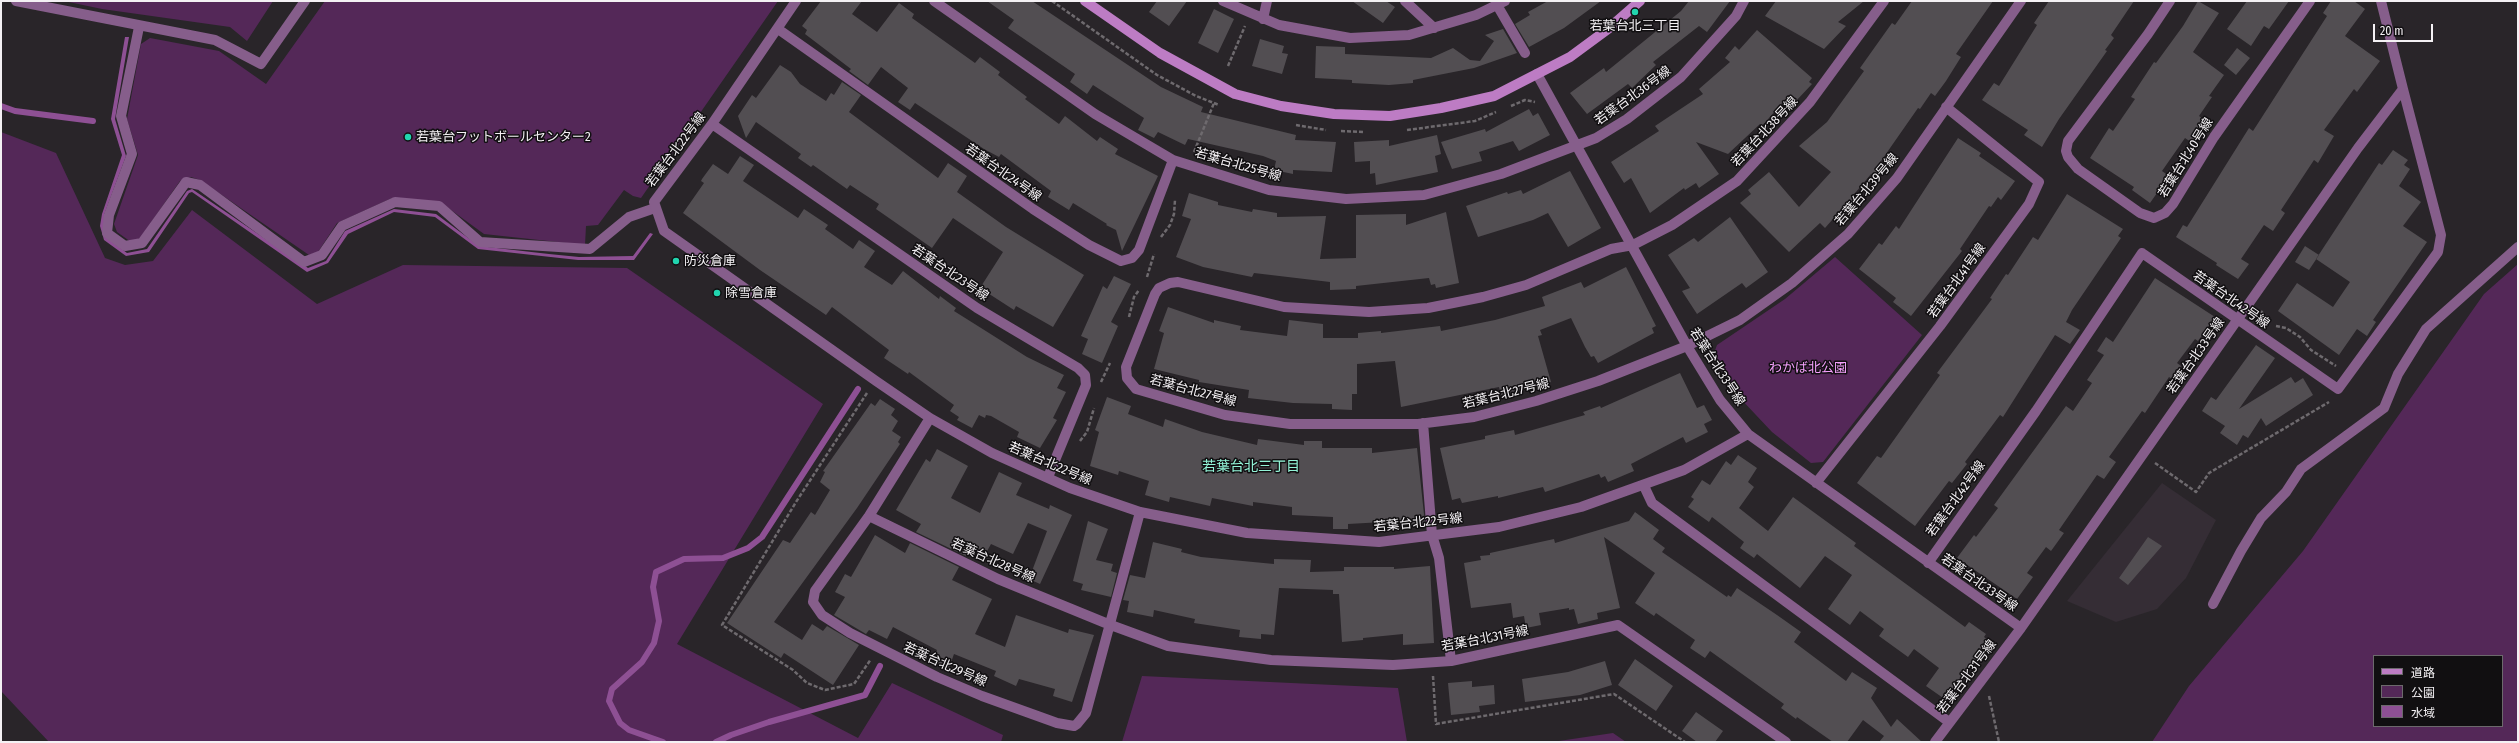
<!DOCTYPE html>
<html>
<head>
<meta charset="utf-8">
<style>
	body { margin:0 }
	#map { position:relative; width:2519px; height:743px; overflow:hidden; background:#292529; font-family:"Fira Sans Condensed","Noto Sans JP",sans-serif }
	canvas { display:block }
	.frame { position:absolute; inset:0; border:2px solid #f4f1f4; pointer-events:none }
	.legend { position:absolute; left:2373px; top:655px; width:130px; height:72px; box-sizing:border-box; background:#110f11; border:1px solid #6c696c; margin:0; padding:5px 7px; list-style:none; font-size:12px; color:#f4f1f4 }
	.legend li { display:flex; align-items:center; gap:8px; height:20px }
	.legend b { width:20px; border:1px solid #6c696c }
	.scale { position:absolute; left:2373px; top:24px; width:60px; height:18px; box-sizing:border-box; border:2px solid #f4f1f4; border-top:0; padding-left:5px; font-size:12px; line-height:14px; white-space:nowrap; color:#f4f1f4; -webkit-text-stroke:3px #110f11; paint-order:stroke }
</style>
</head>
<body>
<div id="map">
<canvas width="2519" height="743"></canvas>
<div class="frame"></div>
<ul class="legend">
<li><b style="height:5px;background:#bd7cc4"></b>道路</li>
<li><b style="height:11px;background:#542858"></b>公園</li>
<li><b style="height:11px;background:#8e5094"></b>水域</li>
</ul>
<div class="scale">20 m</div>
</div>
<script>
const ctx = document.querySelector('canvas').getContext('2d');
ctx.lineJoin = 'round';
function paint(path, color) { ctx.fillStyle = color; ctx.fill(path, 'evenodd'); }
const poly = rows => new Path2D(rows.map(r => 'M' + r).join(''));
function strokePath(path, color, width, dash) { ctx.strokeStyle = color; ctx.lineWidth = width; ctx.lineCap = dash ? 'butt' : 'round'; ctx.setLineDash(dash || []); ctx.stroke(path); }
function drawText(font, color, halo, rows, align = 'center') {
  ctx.font = font + ' "Fira Sans Condensed","Noto Sans JP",sans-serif'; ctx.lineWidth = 3; ctx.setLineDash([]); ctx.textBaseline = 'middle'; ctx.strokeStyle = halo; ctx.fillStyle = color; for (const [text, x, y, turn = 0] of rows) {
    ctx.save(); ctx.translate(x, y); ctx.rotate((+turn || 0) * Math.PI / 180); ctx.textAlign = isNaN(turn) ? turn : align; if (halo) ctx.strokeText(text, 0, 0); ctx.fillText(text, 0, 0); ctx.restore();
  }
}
paint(poly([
	[2162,483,2216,520,2186,578,2157,609,2116,622,2067,601]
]), '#352d35');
paint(poly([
	[64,1,273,1,247,41,230,27,102,9],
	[325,1,778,1,641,198,633,196,624,190,598,225,586,226,585,245,484,234,440,202,392,198,337,223,318,252,309,255,200,180,191,177,180,181,140,238,131,242,117,232,114,224,138,155,127,119,141,44,150,38,219,51,266,84],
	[1,132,56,153,105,258,125,265,153,261,192,210,317,304,403,265,627,268,823,404,677,644,858,738,892,683,1003,735,1001,742,49,742,1,691],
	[1835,257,1922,335,1823,462,1811,463,1772,432,1739,397,1713,356,1717,345,1785,299],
	[2518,264,2518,742,2152,742,2189,686,2303,551,2484,294],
	[2374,656,2502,656,2502,726,2374,726],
	[1142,676,1398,688,1407,742,1122,742],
	[1613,733,1626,742,1552,742]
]), '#542858');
paint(poly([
	[125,37,129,37,115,119,126,156,104,215,107,238,127,253,147,249,187,191,192,189,308,268,326,261,345,231,394,209,436,214,479,246,549,254,579,257,633,256,650,233,653,234,634,260,578,260,478,249,435,217,394,212,348,234,328,263,307,272,192,192,189,193,149,252,126,256,104,240,100,226,102,214,122,155,111,119]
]), '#8e5094');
strokePath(poly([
	[1,106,15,111,93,121],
	[663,742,629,730,620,723,609,701,612,689,642,662,654,643,659,621,653,587,656,572,684,559,723,558,748,548,762,537,858,389],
	[716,742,731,735,769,722,865,695,880,666]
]), '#8e5094', 6);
paint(poly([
	[821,1,862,1,852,14,877,32,899,3,914,14,912,18,975,63,980,57,1000,72,998,75,1027,97,1025,99,1059,124,1065,116,1097,141,1100,137,1118,149,1115,154,1158,176,1122,251,1116,230,1106,225,1107,224,1073,203,1069,210,1048,197,1051,191,1001,154,999,157,984,149,915,103,910,110,898,102,908,88,881,67,868,85,849,71,851,69,805,34,807,30,802,26],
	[987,1,1032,1,1161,87,1203,107,1201,112,1296,135,1295,140,1336,142,1332,172,1293,170,1293,174,1274,170,1276,161,1263,156,1188,139,1185,145,1158,132,1154,138,1138,130,1144,118,1093,85,1087,94,1070,82,1075,74,1008,28,1014,20],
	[1157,1,1187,1,1169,26,1149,12],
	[1352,1,1386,1,1395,7,1383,23],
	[1548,1,1601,1,1564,28,1529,47,1515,24,1530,15,1528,12],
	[1689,1,1730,1,1707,32,1699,26,1653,62,1656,65,1632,88,1628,84,1587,114,1570,93,1604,68,1606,72,1681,11],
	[1776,1,1864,1,1838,22,1846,26,1824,49,1765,16],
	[1912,1,1993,1,1956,54,1961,57,1946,81,1935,96,1931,93,1920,109,1918,108,1881,161,1885,165,1874,177,1871,174,1851,198,1859,205,1847,217,1840,211,1825,228,1820,223,1789,252,1740,203,1751,194,1748,190,1769,172,1799,207,1831,172,1799,146,1827,122,1864,71,1860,68,1892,23,1895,25],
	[2049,1,2134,1,2111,35,2114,38,2105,50,2107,51,2059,119,2042,147,2024,135,2028,130,1982,100,1994,83,1999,86,2037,25,2034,23],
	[2198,1,2219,13,2193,52,2224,75,2209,96,2212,97,2199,116,2209,123,2194,144,2185,138,2162,171,2169,176,2150,203,2132,190,2134,187,2090,158,2109,128,2113,131,2135,99,2131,97,2154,62,2156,63,2183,26],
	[2247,1,2289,1,2269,29,2264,26,2251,46,2227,29],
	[2331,1,2354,1,2365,9,2345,36,2380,61,2357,92,2354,89,2324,130,2334,136,2318,163,2314,160,2281,210,2285,213,2273,231,2264,225,2241,259,2249,264,2238,279,2216,265,2217,263,2176,237,2183,225,2187,227,2249,128,2253,131,2327,16,2323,13],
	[1214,9,1234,19,1218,53,1198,43],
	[1503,29,1517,53,1474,68,1413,80,1413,83,1389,85,1352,83,1352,80,1315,78,1316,46,1345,47,1345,54,1431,58,1453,48,1470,60,1480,61,1494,41,1485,35],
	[1757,30,1812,78,1809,82,1812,84,1796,101,1789,95,1762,126,1760,124,1728,154,1696,142,1719,174,1699,188,1696,183,1685,190,1684,188,1650,213,1631,178,1624,183,1611,162,1659,131,1655,126,1703,94,1699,89,1730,62,1725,58,1735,46,1739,50],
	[1260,39,1284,46,1282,53,1288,54,1282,74,1252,66],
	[2237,48,2250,58,2236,75,2224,65],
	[780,65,791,72,800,84,826,101,831,93,834,95,842,82,861,95,849,112,938,178,948,163,967,176,957,192,1006,227,1084,275,1053,327,1016,306,1014,310,980,288,1003,252,953,218,932,248,876,209,879,204,850,185,847,189,813,165,811,167,798,158,801,154,756,122,746,138,738,116,752,95,756,98],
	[1529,109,1533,116,1538,113,1550,135,1519,151,1513,141,1479,152,1482,161,1452,169,1441,142,1485,129,1486,132],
	[1437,135,1441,154,1435,156,1438,172,1376,185,1375,173,1370,174,1370,161,1355,162,1354,142,1389,140,1389,146],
	[1958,138,1981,153,1979,156,2015,181,2001,200,1998,197,1991,207,1989,206,1960,249,1962,251,1911,316,1893,302,1896,298,1859,269,1879,243,1882,245,1896,226,1899,229],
	[2393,150,2408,160,2404,165,2410,169,2399,186,2421,202,2403,226,2427,242,2373,320,2376,322,2367,336,2357,329,2339,355,2278,311,2297,283,2333,307,2350,282,2316,259,2379,163,2382,165],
	[740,156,754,165,743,181,798,218,804,209,828,225,825,229,853,249,859,240,875,251,864,267,892,285,903,271,939,299,940,296,956,308,954,311,989,333,1027,357,1064,375,1057,388,1066,392,1053,418,1057,420,1040,448,1017,437,1019,432,991,416,986,415,985,418,979,415,972,428,957,420,959,417,950,411,954,405,909,372,908,374,884,358,889,350,832,307,826,315,760,270,683,213,704,183,701,181,702,179,713,164,728,174],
	[1570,171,1601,228,1568,247,1548,213,1533,220,1478,237,1466,206,1507,192,1508,194,1521,190,1523,194],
	[1189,193,1218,202,1218,205,1252,212,1253,209,1277,213,1277,217,1326,216,1320,259,1356,258,1356,215,1406,214,1406,225,1446,212,1459,283,1436,288,1435,284,1431,285,1429,278,1356,286,1356,289,1330,290,1330,282,1254,273,1252,277,1203,267,1176,257,1191,219,1182,216],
	[2067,194,2123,229,2118,236,2121,238,2072,310,2066,322,2080,330,2070,344,2055,335,2003,417,2000,415,1965,462,1967,464,1952,483,1949,481,1915,526,1857,483,1877,456,1881,458,1940,375,1937,373,1992,299,1990,298,2006,274,2008,275,2033,237,2038,240],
	[1730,217,1768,272,1746,288,1742,283,1697,314,1682,291,1690,288,1668,255,1694,238,1698,242],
	[2305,246,2319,255,2309,270,2295,262],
	[1626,267,1656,326,1652,328,1654,333,1598,363,1594,356,1591,357,1585,347,1571,318,1540,330,1542,335,1538,336,1551,382,1532,388,1532,387,1501,395,1499,387,1401,407,1395,361,1357,364,1357,394,1352,394,1352,410,1332,409,1332,404,1293,403,1248,398,1249,390,1199,382,1199,380,1154,369,1164,333,1159,331,1168,307,1214,323,1214,320,1241,326,1240,330,1287,336,1289,320,1323,324,1323,338,1358,338,1358,333,1381,331,1381,333,1440,326,1441,331,1495,320,1545,306,1542,297,1581,282,1584,288],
	[1114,276,1131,284,1111,322,1118,326,1102,363,1082,354,1088,339,1081,336,1103,286,1107,289],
	[2155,278,2215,317,2198,341,2195,339,2177,363,2181,366,2172,379,2169,377,2145,413,2142,411,2109,457,2116,462,2104,479,2097,475,2059,530,2064,533,2051,551,2046,547,2027,573,2033,577,2017,599,1957,558,1974,535,1976,537,1998,508,1994,505,2066,406,2073,411,2092,383,2087,380,2104,355,2097,351,2106,337,2113,342],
	[2256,345,2275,358,2239,409,2291,377,2295,383,2303,378,2313,395,2266,426,2261,418,2248,438,2243,435,2237,445,2220,433,2225,426,2202,411,2211,397,2216,400],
	[1680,373,1697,408,1704,405,1712,420,1704,424,1708,432,1686,443,1683,437,1631,464,1634,471,1608,482,1605,476,1601,478,1599,474,1545,492,1543,487,1498,498,1498,496,1462,503,1460,498,1452,500,1440,448,1485,439,1485,436,1514,430,1515,435,1585,415,1583,412,1600,406,1601,408],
	[1107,397,1131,406,1128,414,1163,427,1165,419,1202,432,1257,445,1258,439,1304,445,1304,441,1322,441,1322,448,1372,448,1372,453,1417,448,1425,524,1402,526,1401,521,1348,524,1348,529,1333,529,1333,517,1292,515,1292,507,1253,502,1253,506,1212,498,1210,506,1170,497,1169,502,1145,495,1149,481,1119,471,1118,475,1090,466,1099,432,1095,430],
	[880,399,895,409,891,415,898,421,892,431,901,437,898,442,900,444,857,508,774,622,802,640,812,624,823,631,827,626,859,645,833,685,784,653,781,658,727,623,783,540,790,543,811,512,815,515,830,490,820,482,825,472,823,471,871,403,875,406],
	[937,449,968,466,951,498,980,513,999,472,1022,483,1016,495,1049,509,1050,505,1072,515,1040,584,1029,579,1047,531,1028,523,1013,554,991,544,985,555,971,548,966,556,916,532,921,524,896,510,926,459,930,462],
	[1738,455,1757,468,1748,482,1754,487,1739,508,1768,531,1793,497,1856,543,1854,546,1917,592,1965,627,1969,622,1986,634,1984,637,1989,641,1946,700,1926,686,1939,668,1914,649,1908,657,1879,636,1884,629,1860,611,1850,625,1828,609,1852,575,1825,556,1800,588,1757,554,1754,558,1740,548,1744,542,1712,517,1709,522,1688,507,1694,499,1691,497,1702,480,1710,485,1726,461,1731,465],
	[1635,512,1659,530,1653,539,1665,548,1662,552,1727,597,1728,595,1731,597,1737,588,1777,615,1801,632,1794,642,1846,681,1852,672,1877,688,1871,698,1891,727,1897,719,1922,742,1879,742,1884,736,1863,720,1847,742,1833,742,1797,717,1796,719,1781,708,1784,704,1710,651,1705,658,1690,648,1695,640,1656,613,1654,616,1635,603,1655,573,1604,537,1620,608,1597,613,1598,619,1578,624,1574,609,1569,610,1569,608,1539,613,1541,625,1526,628,1524,616,1513,618,1511,603,1471,608,1464,563,1481,560,1480,556,1490,555,1490,553,1554,539,1555,543,1629,521],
	[1088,521,1108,529,1096,560,1113,564,1111,571,1117,573,1111,597,1081,590,1083,584,1073,581],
	[875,535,905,553,910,543,959,567,952,580,992,599,975,634,1005,647,1016,615,1068,633,1069,629,1094,635,1072,702,1053,696,1055,689,1019,679,1016,686,994,676,996,671,954,654,949,668,932,662,937,650,893,627,887,639,869,630,866,634,834,615,845,597,835,592,845,574,851,577],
	[2148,537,2162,546,2128,585,2119,578],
	[1153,542,1182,549,1181,552,1201,557,1274,564,1274,559,1311,560,1310,572,1344,571,1344,567,1394,567,1394,569,1430,566,1434,643,1403,645,1403,634,1363,638,1363,640,1342,642,1339,594,1333,594,1333,590,1279,588,1274,635,1261,634,1261,639,1239,637,1240,630,1194,623,1195,619,1154,610,1153,617,1127,612,1129,601,1123,600,1130,575,1145,578],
	[1635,659,1673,686,1656,711,1618,685],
	[1605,661,1612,685,1580,695,1525,702,1522,679,1568,672],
	[1472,681,1472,687,1494,685,1495,704,1479,706,1480,712,1451,715,1448,683],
	[1696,712,1723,731,1715,742,1697,742,1682,731]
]), '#524e52');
strokePath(poly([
	[1052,1,1157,75,1196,96,1219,105],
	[1228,66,1245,26],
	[1511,106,1525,100,1535,102],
	[1296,125,1326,130],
	[1407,130,1475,121,1496,112],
	[1341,131,1364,132],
	[1194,152,1214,103],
	[1161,237,1170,225,1174,214,1175,200],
	[1147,277,1154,254],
	[2261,311,2269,321],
	[1129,317,1134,297,1139,290],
	[2276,326,2286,328,2300,337,2311,350,2336,366],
	[1101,382,1110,363],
	[867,393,796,502,722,625,793,670,807,683,825,690,854,684,871,659],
	[1080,441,1087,432,1094,408],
	[2155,463,2196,492,2209,473,2329,402],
	[1433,676,1436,724,1614,694,1685,742],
	[1989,696,1999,742]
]), '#6e6a6e', 2.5, [4, 2]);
strokePath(poly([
	[139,27,121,116,132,154,109,215,107,233,125,246,142,243,186,182,200,185,304,262,322,255,342,226,395,202,439,206,480,242,590,249,629,217,655,208]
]), '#865e8b', 10);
strokePath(poly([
	[16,1,215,40,261,64,305,1],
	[796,1,712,124,654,202,664,231,876,381,930,418,992,453,1070,488,1140,512,1247,533,1379,542,1499,527,1581,507,1684,470,1748,434],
	[934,1,1095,114,1173,160,1269,190,1346,199,1424,195,1501,174,1596,138,1627,119,1681,77,1736,16,1744,1],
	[1223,1,1279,25,1350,38,1409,35,1476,15,1505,1],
	[1405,1,1434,28],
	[1884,1,1810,102,1737,181,1672,225,1633,245,1611,249,1526,285,1483,297,1428,308,1369,312,1284,307,1178,282,1170,283,1159,288,1155,294,1126,367,1127,378,1136,389,1225,415,1290,424,1418,424,1474,417,1536,401,1598,381,1687,346,1740,320,1792,283,1848,234,1897,178,2021,1],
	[2170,1,2148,34,2068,141,2066,151,2068,157,2078,169,2140,213,2154,218,2165,213,2173,204,2214,137,2310,1],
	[1497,5,1525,53],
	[1263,19,1267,1],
	[778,29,1033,209,1089,245,1121,261,1132,258,1139,250,1173,160],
	[1537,74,1687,346,1720,400,1748,434,2021,628,2358,148,2403,89,2381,1],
	[712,124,977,308,1078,368,1085,375,1086,385,1048,477],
	[930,418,869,516,815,591,813,602,822,615,850,633,937,677,982,696,1057,723,1074,726,1077,724,1086,713,1140,512],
	[1423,423,1432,535,1439,558,1451,661],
	[1816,483,1940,326,2029,204,2039,182,1946,107],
	[1644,486,1652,503,1949,722],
	[869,516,998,579,1108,624,1168,646,1271,660,1393,665,1451,661,1618,625,1786,742],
	[1928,563,2036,411,2142,253,2338,389,2438,252,2441,235,2403,89],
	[2213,604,2241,551,2261,518,2286,492,2301,469,2384,408,2398,374,2426,329,2518,247],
	[1935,742,2021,628]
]), '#865e8b', 10);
strokePath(poly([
	[1085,1,1160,53,1235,94,1281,106,1334,114,1390,116,1441,108,1494,96,1570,57,1608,29,1640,1]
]), '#bd7cc4', 10);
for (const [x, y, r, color] of [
	[1635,12,4,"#21d5af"],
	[408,137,4,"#21d5af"],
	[676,261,4,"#21d5af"],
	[717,293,4,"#21d5af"]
]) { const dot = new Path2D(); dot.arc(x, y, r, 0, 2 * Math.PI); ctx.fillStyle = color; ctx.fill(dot); strokePath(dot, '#110f11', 1.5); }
drawText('13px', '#f4f1f4', '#110f11', [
	["若葉台北三丁目",1635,26,"center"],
	["若葉台フットボールセンター2",416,137],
	["防災倉庫",684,261],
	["除雪倉庫",725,293]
], 'left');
drawText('13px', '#f4f1f4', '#110f11', [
	["若葉台北36号線",1633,96,-36],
	["若葉台北38号線",1765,132,-47],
	["若葉台北22号線",676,150,-53],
	["若葉台北40号線",2186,158,-58],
	["若葉台北25号線",1238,165,16],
	["若葉台北24号線",1003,173,35],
	["若葉台北39号線",1867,190,-50],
	["若葉台北23号線",950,273,34],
	["若葉台北41号線",1957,281,-54],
	["若葉台北42号線",2231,300,35],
	["若葉台北33号線",2196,356,-55],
	["若葉台北33号線",1717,367,57],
	["若葉台北27号線",1193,391,15],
	["若葉台北27号線",1506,394,-14],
	["若葉台北22号線",1050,464,23],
	["若葉台北42号線",1956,499,-54],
	["若葉台北22号線",1418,523,-6],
	["若葉台北28号線",993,561,24],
	["若葉台北33号線",1979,583,35],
	["若葉台北31号線",1485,639,-11],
	["若葉台北29号線",945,665,24],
	["若葉台北31号線",1967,677,-53]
]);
drawText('13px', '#f4a0fd', '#110f11', [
	["わかば北公園",1808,368]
]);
drawText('14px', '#93f3d7', '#110f11', [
	["若葉台北三丁目",1251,467]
]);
</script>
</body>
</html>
